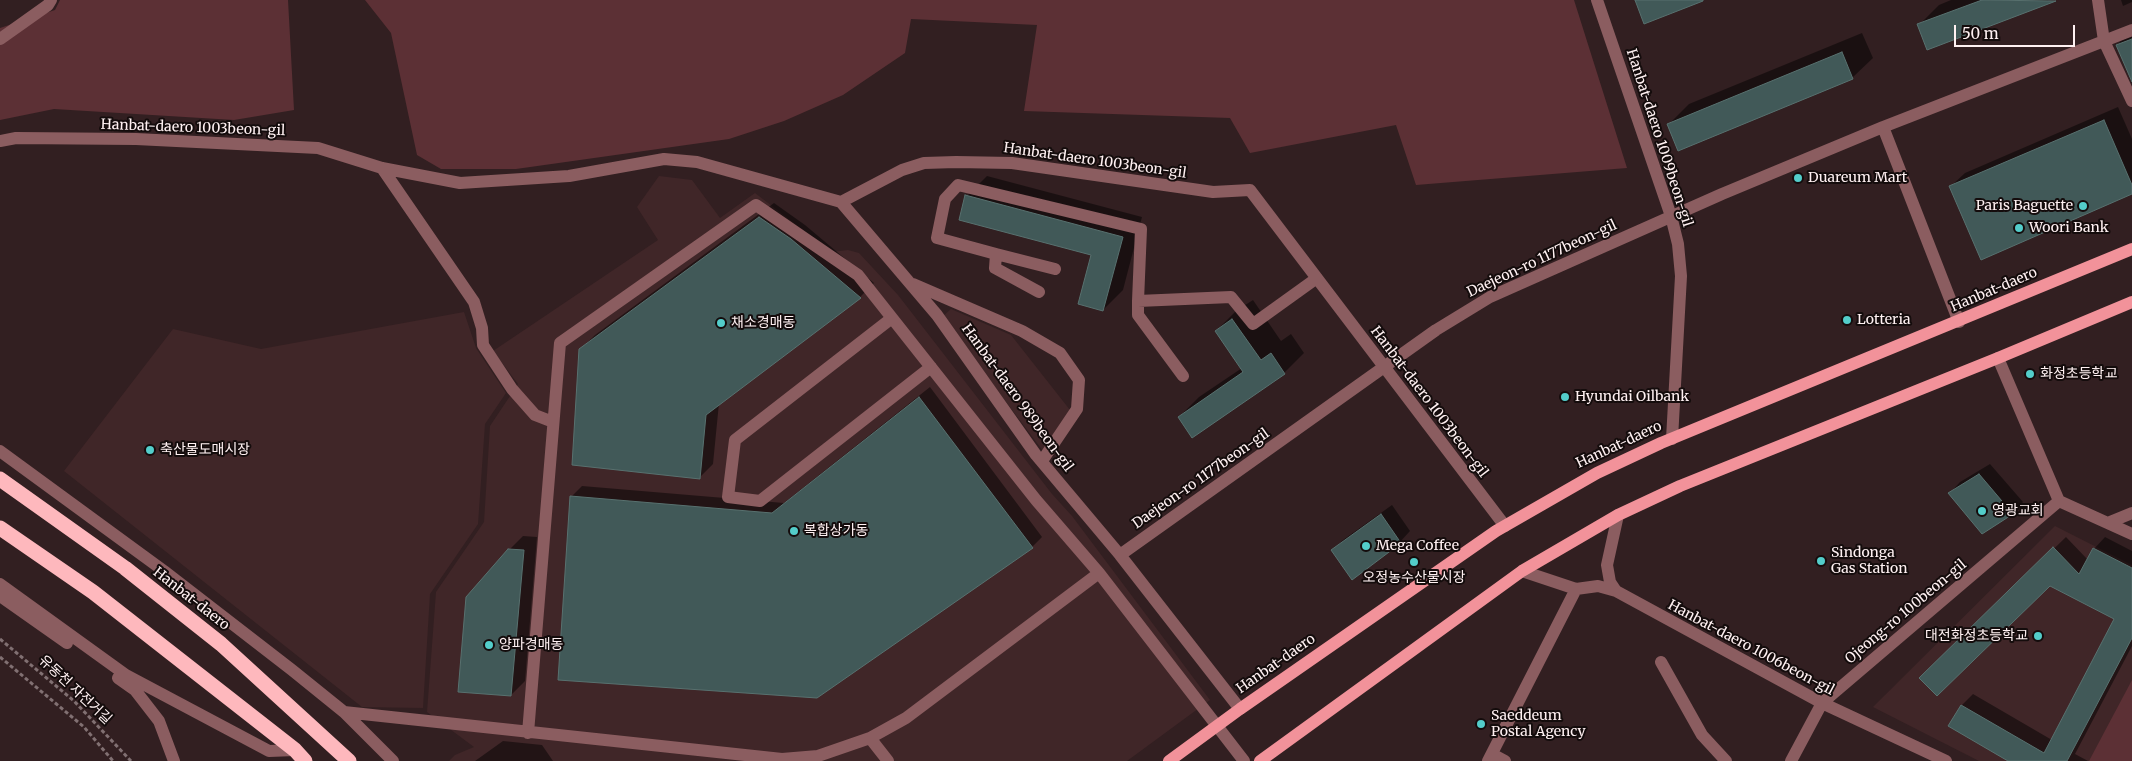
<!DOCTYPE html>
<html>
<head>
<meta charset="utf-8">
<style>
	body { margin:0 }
	#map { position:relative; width:2132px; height:761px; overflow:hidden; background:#321f21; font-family:Merriweather,serif }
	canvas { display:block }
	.scale { position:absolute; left:1954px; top:25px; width:121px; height:22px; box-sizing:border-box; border:2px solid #fff1f2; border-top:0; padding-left:6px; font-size:15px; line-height:18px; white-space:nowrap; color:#fff1f2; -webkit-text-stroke:4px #140c0c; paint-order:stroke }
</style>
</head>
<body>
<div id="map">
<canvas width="2132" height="761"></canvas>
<div class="scale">50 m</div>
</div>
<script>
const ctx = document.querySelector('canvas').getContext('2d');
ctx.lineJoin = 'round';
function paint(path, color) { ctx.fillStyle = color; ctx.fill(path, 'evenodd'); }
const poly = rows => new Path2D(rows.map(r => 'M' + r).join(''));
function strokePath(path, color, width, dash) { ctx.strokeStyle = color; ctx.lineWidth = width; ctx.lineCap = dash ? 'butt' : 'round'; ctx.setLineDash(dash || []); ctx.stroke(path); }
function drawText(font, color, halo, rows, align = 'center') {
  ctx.font = font + ' Merriweather,"Noto Sans KR",serif'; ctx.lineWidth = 4; ctx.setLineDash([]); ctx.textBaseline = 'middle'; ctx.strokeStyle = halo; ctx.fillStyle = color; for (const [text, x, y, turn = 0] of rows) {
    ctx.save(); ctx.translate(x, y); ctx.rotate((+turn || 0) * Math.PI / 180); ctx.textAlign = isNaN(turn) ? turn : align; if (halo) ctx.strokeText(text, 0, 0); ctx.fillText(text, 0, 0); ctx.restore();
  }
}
paint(poly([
	[659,176,692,180,720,218,755,193,832,252,848,250,859,253,898,295,1052,494,1072,516,1210,700,1127,761,449,761,455,755,474,747,427,712,436,592,484,522,490,426,518,384,493,351,658,240,637,207],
	[951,309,1011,335,1070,410,1043,451,942,317],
	[464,312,476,348,506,393,485,424,478,524,430,594,423,708,362,707,64,471,173,329,261,349],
	[2055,526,2132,565,2132,761,1979,761,1873,707]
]), '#402628');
paint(poly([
	[60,0,288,0,294,110,234,120,54,109,0,120,0,28,55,10],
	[365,0,1574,0,1627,168,1416,185,1396,125,1250,153,1230,118,1024,111,1037,25,911,19,905,53,843,95,784,121,729,139,516,169,441,169,417,155,391,33],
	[2132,680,2132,761,2089,761]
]), '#5c3035');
paint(poly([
	[1951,0,2049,0,2045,4,1919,25,1939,5],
	[2121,0,2132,0,2132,2,2123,6],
	[1862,33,1873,58,1852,78,1669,124,1689,104],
	[2132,34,2132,78,2117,45,2125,37],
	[2118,107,2132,139,2132,193,1950,187,1965,173],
	[987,176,1142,217,1123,290,1103,310,1093,254,967,196],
	[774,203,805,225,874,283,860,297,719,403,713,464,699,478,581,349,595,335],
	[1253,300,1281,341,1291,334,1304,353,1284,373,1179,417,1199,397,1242,368,1216,331,1236,311],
	[930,387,1042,537,1032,547,571,497,582,486,784,503],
	[1990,464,2023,502,2012,513,1982,532,1950,493,1960,482],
	[1392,505,1410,531,1400,542,1333,550,1343,540],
	[523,536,537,537,525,681,511,695,509,550],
	[2066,537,2088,560,2094,549,2105,537,2132,551,2132,646,2075,754,2088,761,2010,761,1950,726,1962,705,1973,694,2052,740,2116,619,2050,585,1921,678],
	[503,741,542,745,553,761,475,761]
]), '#0007');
const building = poly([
	[1635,0,1703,0,1703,1,1644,24,1635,0],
	[1982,0,2056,1,1927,50,1917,24,1982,0],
	[2132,39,2132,82,2116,45,2132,39],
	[1842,52,1853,79,1678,151,1667,124,1842,52],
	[2104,120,2132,185,2132,194,1981,260,1949,186,2104,120],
	[965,195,1123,237,1103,311,1078,304,1091,255,959,220,965,195],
	[759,217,791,239,861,298,706,415,700,479,572,465,579,349,759,217],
	[1232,319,1261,360,1271,353,1285,374,1192,438,1178,417,1243,372,1215,331,1232,319],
	[919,397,1033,548,817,698,558,680,570,496,772,513,919,397],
	[1979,474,2013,514,1982,534,1948,493,1979,474],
	[1381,514,1401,543,1352,580,1331,550,1381,514],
	[2053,547,2079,574,2093,548,2132,568,2132,638,2067,761,2008,761,1948,726,1961,705,2044,753,2114,619,2050,586,1937,696,1919,678,2053,547],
	[508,549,524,550,511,696,458,692,466,597,508,549]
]);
paint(building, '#415958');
strokePath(building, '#58716f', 1);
strokePath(poly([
	[0,639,74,701,131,761],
	[0,657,84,727,113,761]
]), '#817072', 3, [4, 2.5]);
strokePath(poly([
	[1597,0,1671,216,1678,244,1681,276,1672,439],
	[2098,0,2104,41,2132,101],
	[0,39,48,5,51,0],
	[1883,127,1959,322],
	[0,141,16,138,136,139,318,148,382,168,460,183,569,176,664,159,697,162,841,202,902,170,924,163,956,162,1012,163,1213,192,1250,190,1505,526],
	[382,168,474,302,482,328,483,345,512,389,535,415,553,422],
	[841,202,937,315,1036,455,1120,555,1240,709],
	[996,254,1055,269],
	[913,284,1022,331,1060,353,1079,380,1077,409,1042,461],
	[1039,292,995,268,996,254,937,238,945,199,958,185,1141,229,1138,301,1231,297,1253,324,1317,278],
	[1138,301,1138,315,1183,376],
	[892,318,735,440,728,497,760,501,931,367],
	[1998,358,2059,501,2132,534],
	[0,451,164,571,292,670,344,712,393,761],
	[1618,515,1607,565,1610,582,1616,591,1822,703,1946,761],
	[2110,522,2132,513],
	[1120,555,1436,330,1490,297,1722,194,1883,127,2132,30],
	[1522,571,1576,589],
	[0,584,126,675,269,751,295,750],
	[0,596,67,643],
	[1661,662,1702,735,1726,761],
	[118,678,135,690,159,721,174,761],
	[344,712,782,759,818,756,870,738,906,718,1099,573,1244,761],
	[528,733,560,343,756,205,858,275,1036,500,1099,573],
	[870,738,888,761],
	[1492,754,1505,761],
	[1488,761,1576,589,1598,586,1616,591],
	[1791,761,1822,703,2059,501]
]), '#8b5d60', 12);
strokePath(poly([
	[1169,761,1240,709,1496,531,1597,473,1661,443,2132,249],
	[1260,761,1522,571,1618,515,1680,486,1998,358,2132,302]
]), '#f2929a', 12);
strokePath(poly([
	[0,479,125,568,221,644,349,761],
	[0,528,93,592,295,750,305,761]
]), '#feb8bd', 15);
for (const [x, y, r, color] of [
	[1798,178,5,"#53cdca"],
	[2083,206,5,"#53cdca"],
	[2019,228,5,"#53cdca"],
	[1847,320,5,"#53cdca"],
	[721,323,5,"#53cdca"],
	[2030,374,5,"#53cdca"],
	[1565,397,5,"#53cdca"],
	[150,450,5,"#53cdca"],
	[1982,511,5,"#53cdca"],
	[794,531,5,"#53cdca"],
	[1366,546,5,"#53cdca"],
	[1821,561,5,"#53cdca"],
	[1414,562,5,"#53cdca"],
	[2038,636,5,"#53cdca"],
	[489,645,5,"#53cdca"],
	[1481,724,5,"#53cdca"]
]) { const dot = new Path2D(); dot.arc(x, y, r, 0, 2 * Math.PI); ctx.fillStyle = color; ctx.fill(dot); strokePath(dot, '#140c0c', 2); }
drawText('14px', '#fff1f2', '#140c0c', [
	["Hanbat-daero 1003beon-gil",193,128,2],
	["Hanbat-daero 1009beon-gil",1659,138,72],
	["Hanbat-daero 1003beon-gil",1095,161,8],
	["Daejeon-ro 1177beon-gil",1542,259,-25],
	["Hanbat-daero",1994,290,-23],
	["Hanbat-daero 989beon-gil",1017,398,54],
	["Hanbat-daero 1003beon-gil",1429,402,53],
	["Hanbat-daero",1619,445,-25],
	["Daejeon-ro 1177beon-gil",1201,479,-35],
	["Hanbat-daero",191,599,38],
	["Ojeong-ro 100beon-gil",1906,612,-40],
	["Hanbat-daero 1006beon-gil",1751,648,28],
	["Hanbat-daero",1276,664,-35],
	["유동천 자전거길",75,690,43]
]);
drawText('14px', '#fff1f2', '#140c0c', [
	["Duareum Mart",1808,178],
	["Paris Baguette",2073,206,"right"],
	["Woori Bank",2029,228],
	["Lotteria",1857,320],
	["채소경매동",731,323],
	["화정초등학교",2040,374],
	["Hyundai Oilbank",1575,397],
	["축산물도매시장",160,450],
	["영광교회",1992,511],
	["복합상가동",804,531],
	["Mega Coffee",1376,546],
	["Sindonga",1831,553],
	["Gas Station",1831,569],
	["오정농수산물시장",1414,578,"center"],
	["대전화정초등학교",2028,636,"right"],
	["양파경매동",499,645],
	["Saeddeum",1491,716],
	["Postal Agency",1491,732]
], 'left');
</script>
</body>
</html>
